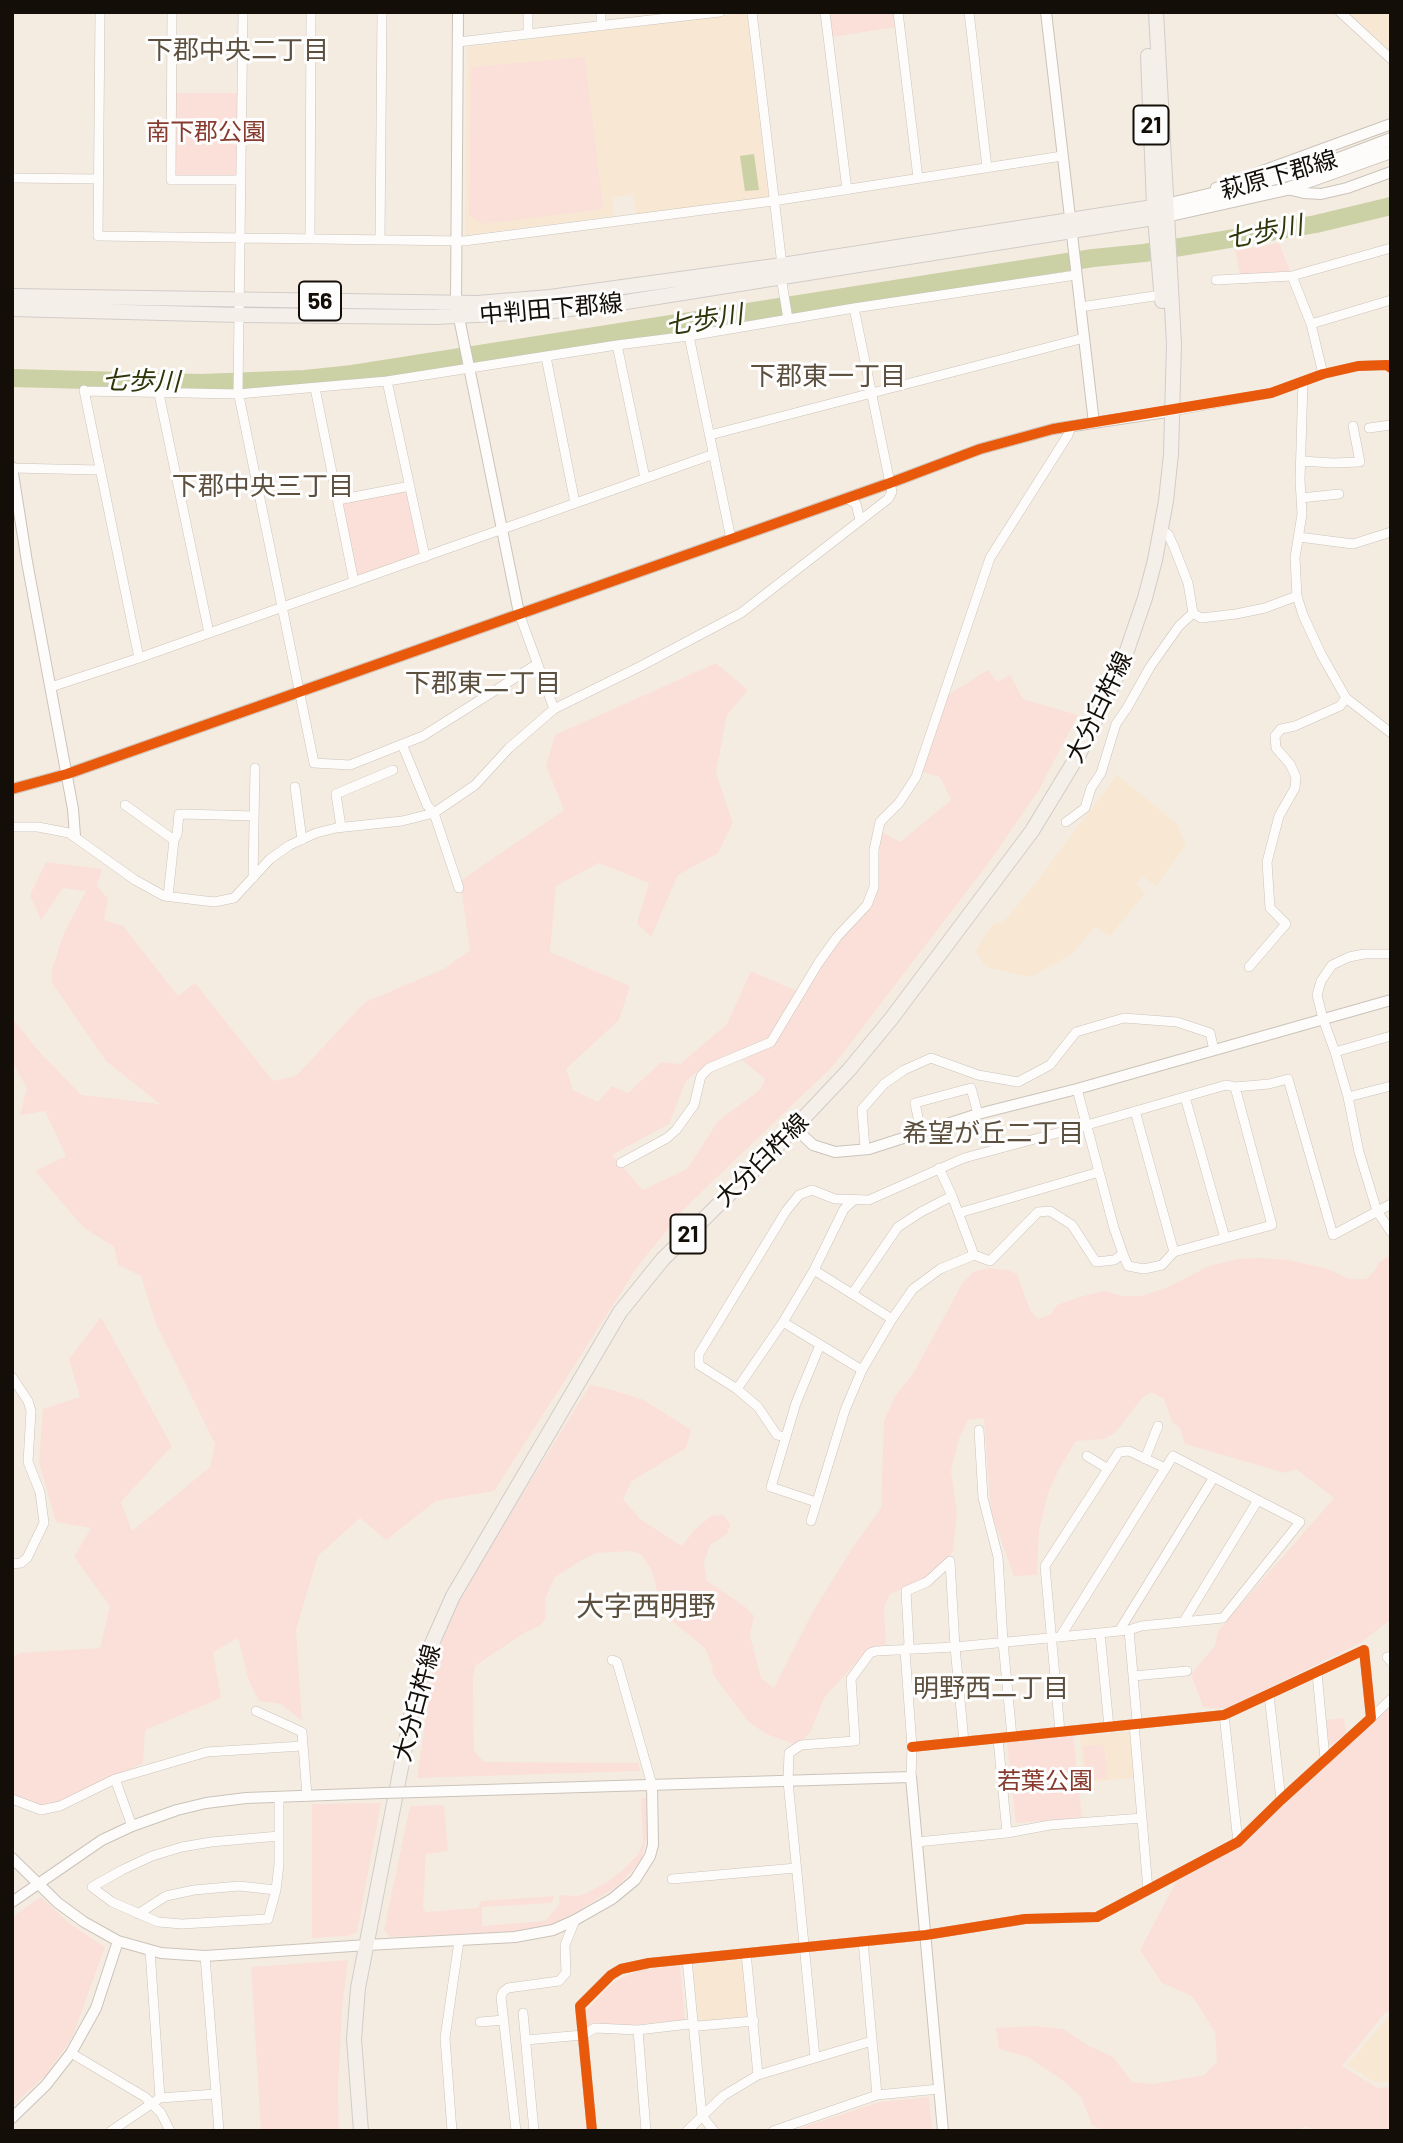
<!DOCTYPE html>
<html>
<head>
<meta charset="utf-8">
<style>
	body { margin:0 }
	#map { position:relative; width:1403px; height:2143px; overflow:hidden; background:#f5ece1; font-family:Barlow,sans-serif }
	canvas { display:block }
	.frame { position:absolute; inset:0; border:14px solid #140e08; pointer-events:none }
</style>
</head>
<body>
<div id="map">
<canvas width="1403" height="2143"></canvas>
<div class="frame"></div>
</div>
<script>
const ctx = document.querySelector('canvas').getContext('2d');
ctx.lineJoin = 'round';
function paint(path, color) { ctx.fillStyle = color; ctx.fill(path, 'evenodd'); }
const poly = rows => new Path2D(rows.map(r => 'M' + r).join(''));
function strokePath(path, color, width, dash) { ctx.strokeStyle = color; ctx.lineWidth = width; ctx.lineCap = dash ? 'butt' : 'round'; ctx.setLineDash(dash || []); ctx.stroke(path); }
function drawText(font, color, halo, rows, align = 'center') {
  ctx.font = font + ' Barlow,"Noto Sans JP",sans-serif'; ctx.lineWidth = 6; ctx.setLineDash([]); ctx.textBaseline = 'middle'; ctx.strokeStyle = halo; ctx.fillStyle = color; for (const [text, x, y, turn = 0] of rows) {
    ctx.save(); ctx.translate(x, y); ctx.rotate((+turn || 0) * Math.PI / 180); ctx.textAlign = isNaN(turn) ? turn : align; if (halo) ctx.strokeText(text, 0, 0); ctx.fillText(text, 0, 0); ctx.restore();
  }
}
paint(poly([
	[1348,12,1391,12,1391,51],
	[744,13,747,16,768,194,767,198,636,214,633,195,612,197,614,216,465,235,467,47],
	[1117,775,1177,824,1186,845,1156,886,1142,876,1136,884,1145,893,1110,936,1095,927,1072,954,1031,977,986,967,976,952,983,938,992,925,1003,922,1030,890],
	[1130,1732,1134,1778,1084,1782,1080,1736],
	[742,1960,744,1963,750,2019,699,2025,693,1968,698,1964],
	[1391,2014,1391,2082,1375,2082,1347,2065]
]), '#f7e7d3');
paint(poly([
	[829,12,894,12,896,27,832,37],
	[585,57,603,209,482,224,469,215,471,67],
	[175,93,237,93,236,173,233,176,178,176,175,172],
	[1279,243,1292,276,1241,279,1235,250],
	[407,490,419,551,418,555,361,575,356,574,342,505,346,501],
	[716,663,748,690,727,715,716,773,733,823,718,853,678,875,651,937,637,923,649,883,599,863,556,886,550,952,630,986,619,1020,566,1069,573,1090,598,1102,612,1086,628,1093,661,1062,680,1064,727,1024,751,971,797,991,768,1041,706,1065,686,1081,669,1124,612,1155,643,1190,687,1169,718,1121,761,1089,765,1079,742,1060,775,1043,821,964,877,886,881,831,900,842,951,800,940,777,920,771,946,696,988,670,997,682,1010,675,1023,699,1078,715,1040,788,990,861,833,1066,685,1208,638,1266,494,1491,436,1501,386,1540,360,1518,318,1556,296,1630,302,1721,281,1704,259,1701,249,1681,238,1638,213,1652,221,1698,145,1730,143,1763,71,1797,42,1807,12,1798,12,1658,19,1653,100,1648,110,1606,74,1557,91,1528,56,1522,39,1462,43,1409,80,1397,69,1359,101,1317,172,1446,121,1502,132,1531,210,1467,215,1444,156,1324,141,1276,118,1265,114,1247,83,1227,35,1171,66,1156,45,1111,20,1115,27,1088,12,1062,12,1023,15,1021,36,1048,81,1095,160,1104,106,1061,52,983,52,969,64,933,86,891,63,888,41,920,30,895,46,862,102,869,97,886,108,899,104,920,123,926,178,996,195,983,273,1081,296,1076,365,1002,444,969,470,950,460,881,564,810,546,766,555,735],
	[1391,1255,1391,1619,1362,1642,1227,1709,1203,1707,1191,1674,1215,1646,1218,1631,1334,1498,1296,1469,1285,1473,1185,1444,1180,1428,1172,1422,1164,1399,1151,1392,1142,1398,1116,1432,1104,1439,1076,1441,1058,1471,1048,1493,1039,1531,1037,1575,1014,1576,991,1512,984,1418,968,1420,959,1439,951,1471,957,1513,953,1551,947,1560,924,1580,890,1594,884,1608,886,1645,878,1646,867,1651,831,1690,824,1698,810,1733,797,1745,766,1734,749,1722,713,1675,712,1665,705,1648,662,1613,652,1571,642,1555,631,1551,596,1553,584,1559,555,1577,545,1599,546,1618,539,1626,524,1633,475,1666,473,1679,474,1751,484,1762,638,1763,640,1771,417,1778,433,1668,451,1613,468,1582,590,1385,609,1389,644,1400,691,1430,686,1448,632,1481,623,1499,640,1519,682,1546,695,1529,711,1516,723,1515,730,1524,727,1534,710,1545,704,1562,707,1581,744,1606,754,1616,750,1635,761,1678,774,1688,812,1613,853,1547,881,1508,884,1421,895,1396,913,1374,962,1284,973,1272,989,1268,1008,1270,1017,1274,1030,1310,1038,1319,1050,1315,1057,1305,1083,1296,1104,1291,1123,1296,1142,1296,1168,1287,1209,1266,1237,1259,1261,1258,1288,1260,1328,1269,1349,1279,1366,1279,1375,1270,1379,1262],
	[1391,1705,1391,2010,1384,2014,1342,2066,1378,2088,1391,2087,1391,2131,1314,2131,1306,2126,1298,2131,1105,2131,1092,2125,1081,2097,1061,2079,1028,2057,999,2049,996,2028,1034,2026,1063,2029,1089,2046,1113,2057,1132,2082,1154,2084,1204,2075,1217,2062,1215,2032,1192,1996,1162,1983,1140,1950,1177,1880,1241,1845],
	[1344,1718,1346,1733,1332,1745,1326,1745,1325,1720],
	[1073,1735,1082,1818,1016,1823,1007,1744,1009,1740],
	[1104,1744,1107,1778,1087,1780,1083,1746],
	[641,1798,646,1798,647,1835,642,1857,636,1866,620,1884,569,1917,552,1925,521,1932,390,1937,384,1930,410,1806,444,1805,448,1851,426,1854,423,1908,426,1912,478,1908,481,1901,554,1896,552,1903,482,1907,482,1926,545,1921,559,1905,559,1895,577,1896,585,1894,607,1882,624,1869,638,1854,643,1843],
	[381,1803,357,1932,348,1936,312,1938,312,1804],
	[41,1897,69,1923,105,1947,72,2038,46,2075,12,2106,12,1917],
	[348,1960,342,2009,338,2090,339,2131,261,2131,251,1967],
	[680,1965,685,2020,592,2029,586,2026,584,2013,606,1989,618,1980,640,1970],
	[929,2097,932,2131,791,2131,880,2102]
]), '#fae0d8');
paint(poly([
	[754,154,759,190,745,191,740,156]
]), '#cbd0a5');
strokePath(poly([
	[12,378,201,383,305,379,352,374,1093,258,1144,253,1217,241,1316,224,1391,206]
]), '#cbd0a5', 18);
const minor = poly([
	[100,12,98,236,464,241,773,201,1062,156],
	[172,12,171,180,241,180],
	[243,12,238,391,314,763,350,765,423,736,537,664],
	[601,12,601,26],
	[752,12,782,265,781,277,788,319],
	[825,12,847,190],
	[898,12,918,178],
	[969,12,987,168],
	[1340,12,1391,59],
	[528,34,528,12],
	[458,42,720,12],
	[12,178,99,179],
	[310,239,311,12],
	[380,240,382,12],
	[1216,280,1292,276],
	[1080,307,1161,295],
	[1311,324,1391,300],
	[689,336,731,539],
	[617,345,645,478],
	[546,357,575,503],
	[1323,374,1311,324,1292,276,1391,248],
	[387,381,425,557],
	[315,388,354,582],
	[84,390,139,658],
	[84,391,238,394,387,381,617,345,689,336,854,308,1076,275],
	[159,394,209,633],
	[1173,411,1271,393,1323,374,1358,366,1387,365,1391,368],
	[1369,428,1391,425],
	[710,435,1084,338],
	[1301,461,1333,463,1360,462,1353,426],
	[12,468,99,470],
	[846,498,856,504,860,520],
	[1301,498,1339,494],
	[338,500,410,486],
	[1299,537,1353,544,1391,532],
	[519,613,554,709],
	[1193,613,1201,618,1236,614,1265,608,1297,596],
	[51,687,139,658,714,454],
	[1346,698,1391,733],
	[402,744,427,805,434,813,459,888],
	[295,787,302,840],
	[125,805,174,840,168,897],
	[183,814,254,816],
	[1066,822,1085,808,1091,788,1101,773,1116,724,1127,708,1150,667,1179,626,1193,613,1188,583,1174,547,1168,534,1160,530],
	[12,827,38,827,69,833,135,880,164,896,214,902,234,898,270,859,290,845,316,833,336,828,402,821,434,813,475,785,509,748,554,709,641,666,741,613,888,499,892,492,890,483,854,308],
	[341,827,336,794,393,770],
	[174,840,177,835,179,814],
	[253,878,255,768],
	[1391,954,1364,954,1349,957,1332,965,1321,981,1317,995,1323,1019,1335,1052,1348,1097,1359,1152,1377,1211,1391,1232],
	[1249,967,1286,924,1270,908,1267,862,1279,816,1295,788,1296,777,1290,764,1276,748,1275,736,1281,729,1295,726,1340,706,1346,698,1321,654,1303,615,1297,596,1295,558,1302,514,1300,480,1303,381],
	[1335,1052,1391,1036],
	[1077,1089,1114,1228,1123,1254,1128,1266,1144,1269,1162,1265,1174,1252,1272,1225,1235,1087],
	[1185,1097,1225,1238],
	[1348,1097,1391,1086],
	[1135,1111,1174,1252],
	[921,1132,915,1103,971,1088,978,1114],
	[865,1149,862,1109,884,1084,904,1070,931,1058,978,1075,1018,1082,1050,1065,1076,1032,1124,1018,1177,1022,1210,1033,1214,1050],
	[621,1163,667,1138,676,1130,694,1105,701,1076,709,1068,771,1042,819,962,837,937,867,905,874,887,874,850,880,822,899,803,916,777,990,558,1068,435,1071,427],
	[939,1168,952,1196,974,1255,990,1261,1038,1212,1050,1211,1072,1225,1096,1262,1114,1260,1123,1254],
	[959,1213,1099,1172],
	[814,1270,892,1319],
	[852,1294,898,1227,921,1212,952,1196],
	[783,1322,862,1370],
	[12,1377,28,1401,31,1411,28,1462,40,1492,44,1523,27,1558,21,1563,12,1564],
	[737,1389,783,1322,814,1270,844,1209,854,1200],
	[979,1430,983,1498,998,1557,1003,1642,1012,1737],
	[785,1437,777,1435,758,1407,737,1389,699,1365,699,1354,786,1211,799,1195,812,1190,835,1199,869,1200,964,1158,1087,1125,1226,1085,1235,1087,1269,1084,1288,1079,1333,1235,1391,1204],
	[1087,1456,1108,1469],
	[1145,1459,1158,1426],
	[816,1502,771,1487,796,1403,820,1345],
	[811,1521,845,1410,862,1370,892,1319,913,1289,940,1269,974,1255],
	[1184,1621,1258,1500],
	[1129,1630,1137,1721,1134,1724,1148,1890],
	[1119,1631,1214,1477],
	[1100,1633,1109,1727],
	[1391,1656,1387,1657,1391,1662],
	[612,1660,617,1662,652,1785],
	[1317,1673,1325,1759],
	[1133,1676,1187,1671],
	[1269,1695,1281,1800],
	[256,1711,302,1732,307,1796],
	[1224,1715,1238,1842],
	[1371,1718,1391,1699],
	[1060,1732,1045,1566,1119,1452,1129,1451,1165,1468],
	[998,1739,1007,1833],
	[911,1777,912,1747,905,1651,909,1644,906,1591,927,1582,950,1561,955,1647,964,1742],
	[279,1797,279,1864,276,1890,268,1919,182,1924,158,1922,112,1902,92,1887,122,1870,152,1856,182,1847,211,1842,279,1836],
	[12,1799,41,1810,60,1806,115,1779],
	[132,1826,115,1779,207,1752,302,1746],
	[917,1842,1007,1833,1050,1825,1142,1818],
	[672,1879,796,1868],
	[138,1914,166,1896,194,1890,239,1886,276,1890],
	[863,1941,877,2095],
	[150,1950,160,2098],
	[746,1953,758,2075],
	[205,1956,219,2131],
	[687,1959,702,2116,714,2131],
	[523,2013,534,2131],
	[480,2022,504,2020],
	[638,2030,646,2131],
	[526,2040,583,2035,595,2028,638,2030,689,2024,698,2026,754,2021],
	[71,2053,145,2097,161,2113,170,2131],
	[815,2057,788,1781,789,1753,801,1745,855,1741,851,1679,870,1653,876,1651,955,1647,1100,1633,1129,1630,1141,1626,1223,1618,1300,1522,1173,1456,1060,1637],
	[111,2131,160,2098,215,2094],
	[452,2131,445,2038,459,1941],
	[516,2131,501,1997,503,1992,508,1988,559,1981,566,1973,565,1945,575,1920],
	[592,2131,580,2006,611,1975,621,1969,649,1963,926,1935,1025,1919,1097,1917,1238,1842,1281,1800,1371,1718,1364,1650,1224,1715,912,1747],
	[687,2131,723,2096,758,2075,872,2041],
	[773,2131,877,2095,939,2089]
]);
const tertiary = poly([
	[458,12,456,303,519,613],
	[1046,12,1094,423],
	[1287,189,1304,193,1321,194,1347,188,1391,172],
	[1216,190,1216,188,1391,124],
	[12,467,27,562,73,809,75,836],
	[12,789,67,774,890,483,980,449,1053,429,1173,411],
	[795,1128,813,1145,835,1152,869,1149,978,1114,1077,1089,1391,1000],
	[419,1792,911,1777,943,2131],
	[12,1858,58,1903,84,1922,118,1941,161,1953,205,1956,367,1945,515,1937,553,1930,575,1920,612,1899,635,1880,650,1856,653,1845,652,1785],
	[12,1902,102,1840,132,1826,177,1810,206,1803,246,1798,382,1793],
	[12,2118,46,2085,71,2053,96,2008,118,1941]
]);
const secondary = poly([
	[1166,205,1254,184,1320,166,1391,139],
	[1166,216,1287,189,1391,152]
]);
const primary = poly([
	[1148,56,1154,206,1162,301],
	[12,296,477,303,550,297,782,265,1166,205],
	[12,309,239,315,436,317,554,311,626,302,1166,216],
	[361,2131,354,2039,358,1988,414,1701,426,1657,453,1596,620,1312,663,1259,762,1162,849,1070,891,1019,1032,831,1080,752,1122,665,1145,598,1155,560,1166,501,1171,454,1174,344,1156,12]
]);
strokePath(minor, '#cac3ba', 10);
strokePath(tertiary, '#cac3ba', 12);
strokePath(secondary, '#cac3ba', 14);
strokePath(primary, '#d1ccc8', 16);
strokePath(minor, '#fefcfa', 9);
strokePath(tertiary, '#fefcfa', 10);
strokePath(secondary, '#fefcfa', 12);
strokePath(primary, '#f5efea', 14);
const tertiaryBridge = poly([
	[382,1793,419,1792]
]);
strokePath(tertiaryBridge, '#cac3ba', 12, []);
strokePath(tertiaryBridge, '#fefcfa', 10);
strokePath(poly([
	[12,789,67,774,890,483,980,449,1053,429,1271,393,1323,374,1358,366,1387,365,1391,368],
	[592,2131,580,2006,611,1975,621,1969,649,1963,926,1935,1025,1919,1097,1917,1238,1842,1281,1800,1371,1718,1364,1650,1224,1715,912,1747]
]), '#e8590c', 10);
for (const [x, y, w] of [
	[1151,125,35],
	[320,301,42],
	[688,1234,35]
]) { const box = new Path2D(); box.roundRect(x - w / 2, y - 19.5, w, 39, 5); ctx.fillStyle = '#fdfdfd'; ctx.fill(box); strokePath(box, '#140e08', 2); }
drawText('bold 23px', '#140e08', null, [
	["21",1151,125],
	["56",320,301],
	["21",688,1234]
]);
drawText('24px', '#863b2e', '#fdfdfd', [
	["南下郡公園",206,132],
	["若葉公園",1045,1781]
]);
drawText('24px', '#140e08', '#fdfdfd', [
	["萩原下郡線",1279,175,-16],
	["中判田下郡線",551,309,-5],
	["大分臼杵線",1099,707,-64],
	["大分臼杵線",762,1160,-45],
	["大分臼杵線",417,1703,-75]
]);
drawText('26px', '#5c4f3e', '#fdfdfd', [
	["下郡中央二丁目",238,50],
	["下郡東一丁目",828,376],
	["下郡中央三丁目",263,486],
	["下郡東二丁目",483,683],
	["希望が丘二丁目",993,1133],
	["明野西二丁目",991,1688]
]);
drawText('italic 26px', '#30360a', '#fdfdfd', [
	["七歩川",1264,232,-11],
	["七歩川",704,320,-9],
	["七歩川",141,381,1]
]);
drawText('28px', '#5c4f3e', '#fdfdfd', [
	["大字西明野",646,1607]
]);
</script>
</body>
</html>
